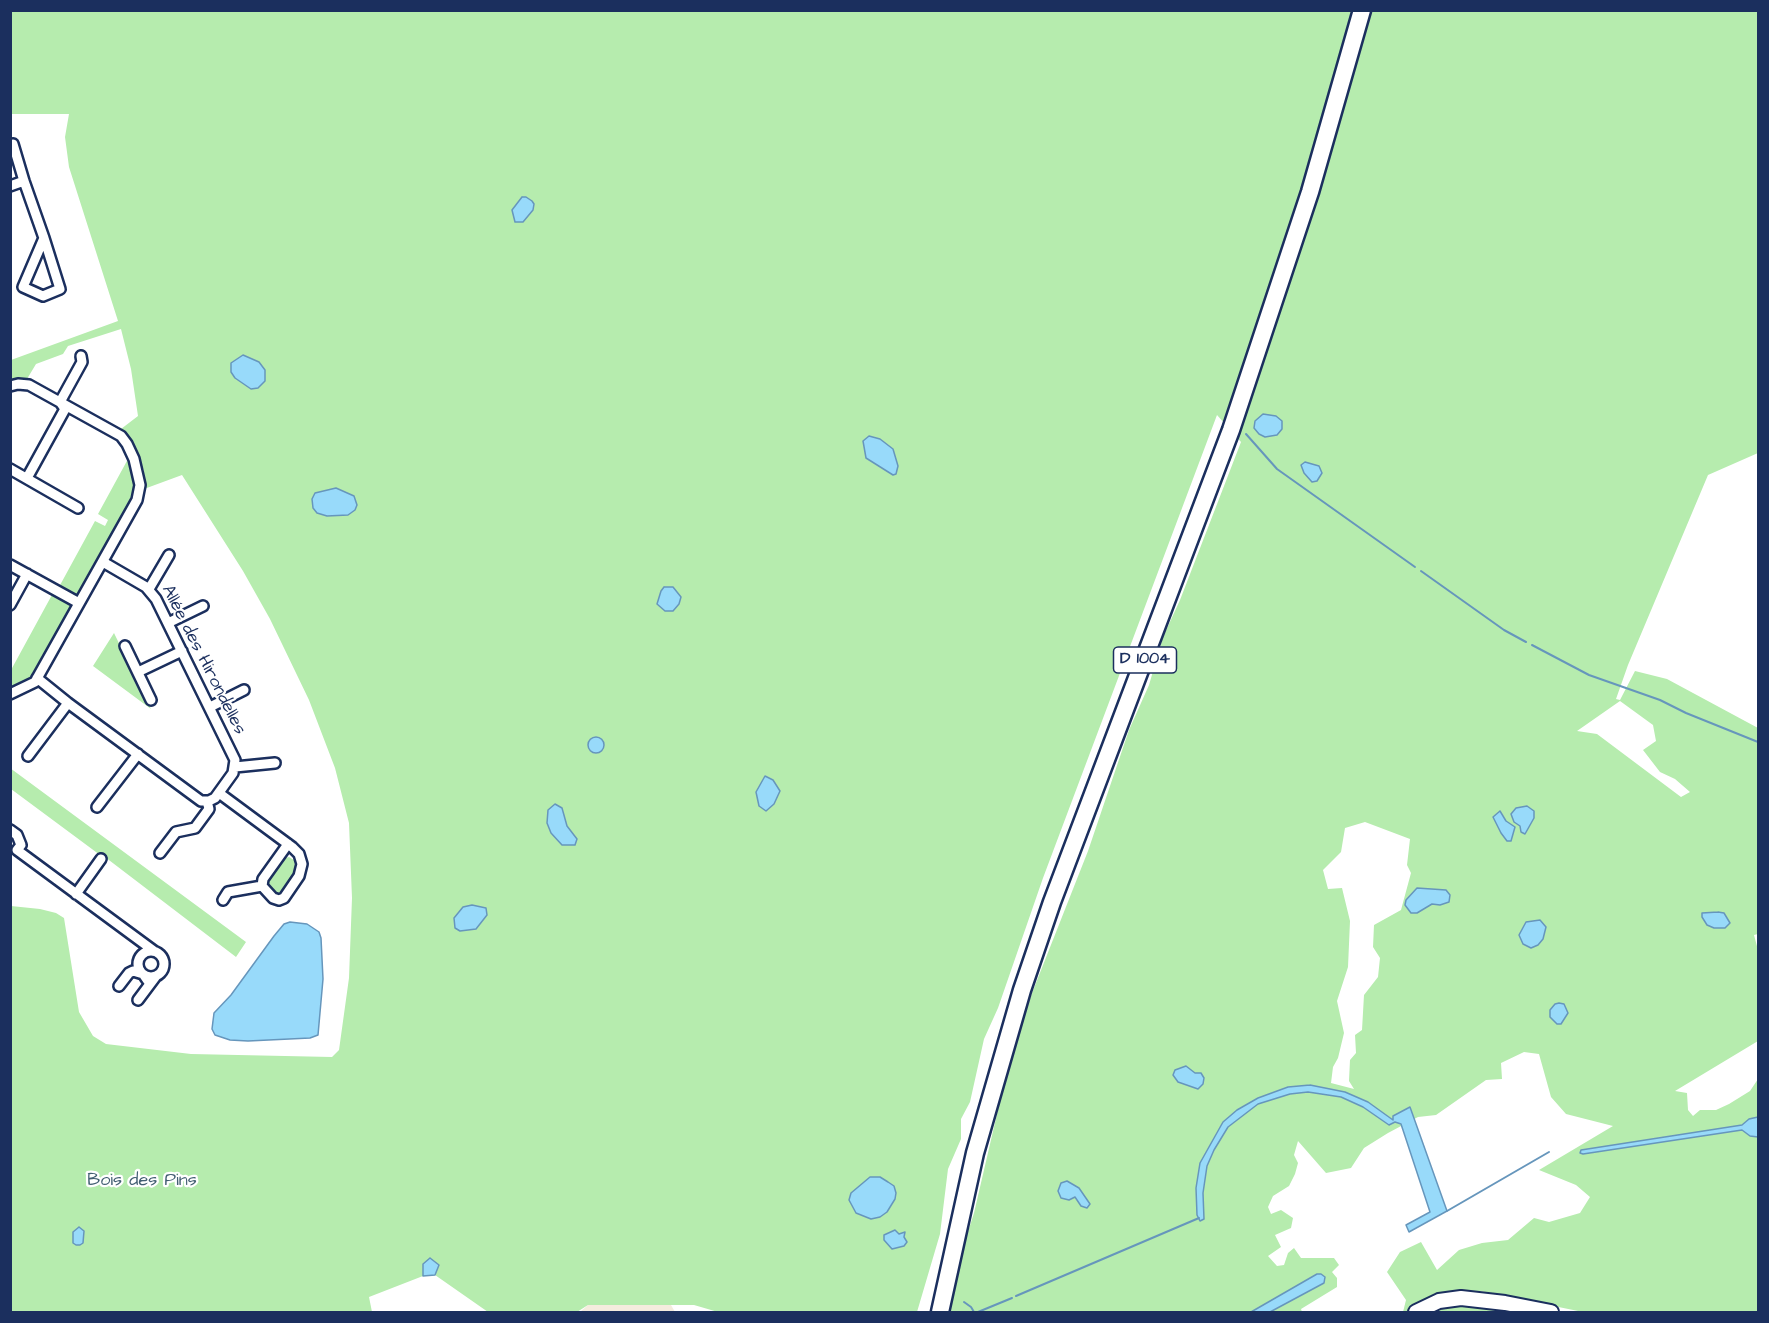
<!DOCTYPE html>
<html>
<head>
<meta charset="utf-8">
<style>
	body { margin:0 }
	#map { position:relative; width:1769px; height:1323px; overflow:hidden; background:#fff; font-family:"Architects Daughter",sans-serif }
	canvas { display:block }
	.frame { position:absolute; inset:0; border:12px solid #1b2f5e; pointer-events:none }
</style>
</head>
<body>
<div id="map">
<canvas width="1769" height="1323"></canvas>
<div class="frame"></div>
</div>
<script>
const ctx = document.querySelector('canvas').getContext('2d');
ctx.lineJoin = 'round';
function paint(path, color) { ctx.fillStyle = color; ctx.fill(path, 'evenodd'); }
const poly = rows => new Path2D(rows.map(r => 'M' + r).join(''));
function strokePath(path, color, width, dash) { ctx.strokeStyle = color; ctx.lineWidth = width; ctx.lineCap = dash ? 'butt' : 'round'; ctx.setLineDash(dash || []); ctx.stroke(path); }
function drawText(font, color, halo, rows, align = 'center') {
  ctx.font = font + ' "Architects Daughter",sans-serif'; ctx.lineWidth = 4.5; ctx.setLineDash([]); ctx.textBaseline = 'middle'; ctx.strokeStyle = halo; ctx.fillStyle = color; for (const [text, x, y, turn = 0] of rows) {
    ctx.save(); ctx.translate(x, y); ctx.rotate((+turn || 0) * Math.PI / 180); ctx.textAlign = isNaN(turn) ? turn : align; if (halo) ctx.strokeText(text, 0, 0); ctx.fillText(text, 0, 0); ctx.restore();
  }
}
paint(poly([
	[588,1305,671,1305,675,1312,580,1312]
]), '#f5ecde');
paint(poly([
	[11,11,1758,11,1758,453,1708,475,1628,665,1616,699,1620,700,1635,671,1667,679,1758,728,1758,934,1754,935,1758,950,1758,1041,1675,1091,1687,1093,1688,1110,1693,1116,1700,1110,1716,1110,1729,1104,1750,1091,1758,1079,1758,1312,1583,1312,1480,1291,1456,1292,1434,1297,1411,1312,1403,1312,1406,1300,1387,1272,1400,1252,1421,1242,1437,1270,1459,1250,1482,1243,1508,1240,1534,1218,1549,1222,1580,1213,1590,1197,1576,1185,1539,1170,1613,1126,1566,1114,1551,1097,1539,1054,1524,1052,1501,1063,1502,1079,1486,1080,1436,1115,1418,1117,1388,1133,1364,1148,1351,1168,1326,1173,1298,1141,1294,1155,1298,1163,1295,1174,1289,1186,1273,1196,1268,1207,1271,1214,1281,1210,1293,1218,1291,1228,1275,1235,1281,1247,1268,1256,1277,1266,1284,1265,1288,1253,1294,1248,1301,1258,1334,1258,1339,1265,1332,1272,1337,1278,1337,1287,1301,1309,1302,1312,948,1312,956,1269,974,1213,1010,1058,1032,993,1088,851,1129,730,1149,685,1163,637,1180,600,1241,442,1217,415,1043,878,998,1008,984,1039,970,1102,961,1119,961,1139,948,1169,940,1234,917,1312,718,1312,694,1305,588,1305,577,1312,488,1312,435,1275,423,1276,369,1297,372,1312,11,1312,11,906,40,909,56,913,64,918,79,1012,93,1036,106,1044,191,1054,332,1057,339,1050,349,978,352,898,349,823,335,768,309,700,270,619,243,571,182,475,144,489,144,471,133,442,121,429,138,416,131,369,121,329,68,346,63,354,36,364,27,379,18,378,11,382,11,360,118,321,69,167,65,137,69,114,11,114],
	[1620,701,1653,725,1656,741,1643,750,1660,772,1675,779,1690,792,1681,797,1597,734,1577,731],
	[1365,822,1410,839,1407,865,1411,873,1401,910,1374,925,1373,947,1380,958,1378,977,1364,995,1362,1030,1355,1035,1356,1053,1350,1060,1349,1081,1354,1089,1331,1083,1333,1067,1338,1058,1344,1033,1337,1001,1348,967,1350,921,1342,888,1328,889,1323,870,1341,852,1345,828],
	[128,459,135,481,132,500,84,587,79,594,72,595,59,587,95,521,105,526,108,520,98,514],
	[53,593,69,602,71,608,33,679,11,690,11,670],
	[114,633,151,709,93,666],
	[10,768,246,942,236,957,101,854,100,855,11,789],
	[289,857,297,862,299,869,282,895,274,894,266,884,266,881,282,859],
	[1457,1303,1530,1312,1428,1312,1445,1305]
]), '#b6ecae');
const water = poly([
	[522,197,526,197,532,201,534,204,533,210,523,222,515,222,512,210,522,197],
	[243,355,259,362,265,370,265,381,258,388,251,389,235,378,231,372,231,363,243,355],
	[1263,414,1276,416,1282,421,1282,429,1277,435,1265,437,1259,434,1254,428,1255,421,1263,414],
	[869,436,880,439,893,449,898,466,896,474,893,475,866,458,863,441,869,436],
	[1305,462,1319,466,1322,473,1317,481,1312,482,1304,473,1301,465,1305,462],
	[336,488,354,496,357,505,355,510,348,515,327,516,317,513,313,508,312,499,315,493,336,488],
	[664,587,673,587,681,597,679,604,673,611,665,611,657,604,661,591,664,587],
	'588 745a8 8 0 1 1 16 0a8 8 0 1 1-16 0Z',
	[765,776,773,780,780,791,774,804,766,811,759,806,756,792,765,776],
	[555,804,562,808,567,826,577,839,575,845,562,845,551,833,547,823,548,810,555,804],
	[1527,806,1534,811,1534,818,1525,834,1521,832,1520,826,1514,822,1511,814,1516,808,1527,806],
	[1500,811,1506,821,1515,827,1511,841,1507,841,1501,833,1493,817,1500,811],
	[1417,888,1446,890,1450,895,1449,902,1440,905,1432,904,1417,913,1411,913,1405,905,1406,900,1417,888],
	[472,905,486,908,487,915,476,929,460,931,455,928,454,918,463,907,472,905],
	[1718,912,1724,913,1730,923,1725,928,1714,928,1707,925,1702,917,1702,913,1718,912],
	[1540,920,1546,927,1543,939,1538,945,1531,948,1523,944,1519,935,1526,922,1540,920],
	[290,922,307,924,319,932,321,938,323,979,318,1035,310,1038,248,1041,230,1040,215,1035,212,1029,214,1013,231,995,274,936,284,924,290,922],
	[1559,1003,1564,1004,1568,1013,1561,1024,1557,1024,1550,1017,1550,1010,1555,1004,1559,1003],
	[1186,1066,1195,1073,1201,1073,1204,1078,1203,1084,1198,1089,1178,1082,1173,1075,1175,1070,1186,1066],
	[1310,1085,1345,1092,1368,1102,1393,1120,1393,1116,1410,1107,1447,1211,1409,1232,1406,1225,1430,1212,1401,1124,1395,1122,1389,1125,1363,1107,1341,1097,1308,1092,1290,1094,1258,1104,1228,1127,1214,1150,1207,1166,1203,1193,1204,1219,1200,1221,1197,1215,1196,1188,1200,1163,1223,1122,1237,1110,1258,1098,1288,1087,1310,1085],
	[1758,1117,1758,1137,1750,1136,1742,1130,1583,1154,1580,1153,1581,1150,1742,1125,1749,1119,1758,1117],
	[870,1177,880,1177,888,1182,894,1186,896,1193,895,1199,887,1212,880,1217,871,1219,856,1213,849,1200,851,1193,870,1177],
	[1067,1181,1079,1188,1090,1204,1087,1208,1081,1206,1075,1197,1069,1200,1061,1198,1058,1191,1061,1183,1067,1181],
	[79,1227,84,1231,83,1243,80,1245,76,1245,73,1243,73,1232,79,1227],
	[895,1230,899,1234,905,1232,904,1237,907,1242,904,1246,892,1249,884,1240,884,1235,895,1230],
	[430,1258,439,1265,435,1275,423,1276,423,1264,430,1258],
	[1317,1274,1321,1274,1325,1277,1324,1283,1270,1312,1251,1312,1317,1274]
]);
paint(water, '#98dafa');
strokePath(water, '#6696bc', 1.5);
strokePath(poly([
	[1246,434,1277,469,1415,567],
	[1421,571,1504,630,1526,642],
	[1532,645,1589,675,1660,700,1686,713,1758,742],
	[1447,1211,1549,1152],
	[1016,1296,1199,1218],
	[964,1302,971,1307,974,1312],
	[978,1312,1012,1298]
]), '#6696bc', 2);
const street = poly([
	[13,144,24,181,44,238,60,289,43,296,23,287,44,238],
	[10,186,24,181],
	[10,386,18,384,29,385,121,436,127,444,134,459,140,485,137,500,35,682,10,694],
	[60,402,82,362,81,356],
	[10,469,78,508],
	[27,478,65,409,60,402],
	[10,565,79,603],
	[149,589,169,555],
	[10,605,27,574],
	[168,623,203,606],
	[125,646,151,700],
	[138,672,182,651],
	[37,678,68,703,201,801,209,801,215,798,233,773,235,760,156,599,146,587,103,562],
	[210,707,244,690],
	[28,756,68,703],
	[235,767,275,763],
	[219,793,292,847,299,854,302,864,299,876,284,898,279,900,273,898,262,886,263,879,288,844],
	[97,807,138,754],
	[10,830,17,835,21,845,17,850,154,951],
	[160,853,176,832,195,828,209,809,207,801],
	[76,894,101,859],
	[223,900,228,892,262,886],
	'138 964a13 13 0 1 1 26 0a13 13 0 1 1-26 0Z',
	[119,986,129,973,133,971,143,974,150,984,156,976],
	[138,1000,150,984]
]);
const secondary = poly([
	[1416,1312,1439,1301,1461,1298,1505,1303,1551,1312]
]);
const highway = poly([
	[940,1312,975,1153,1022,990,1052,902,1231,430,1310,192,1362,10]
]);
strokePath(street, '#1b2f5e', 14);
strokePath(secondary, '#1b2f5e', 18);
strokePath(highway, '#1b2f5e', 21);
strokePath(street, '#fff', 9);
strokePath(secondary, '#fff', 14);
strokePath(highway, '#fff', 16);
for (const [x, y, w] of [
	[1145,660,63]
]) { const box = new Path2D(); box.roundRect(x - w / 2, y - 13, w, 26, 4.5); ctx.fillStyle = '#fff'; ctx.fill(box); strokePath(box, '#1b2f5e', 1.5); }
drawText('bold 16px', '#1b2f5e', null, [
	["D 1004",1145,660]
]);
drawText('18px', '#1b2f5e', '#fff', [
	["Allée des Hirondelles",203,660,63]
]);
drawText('18px', '#425e72', '#fff', [
	["Bois des Pins",142,1181]
]);
</script>
</body>
</html>
